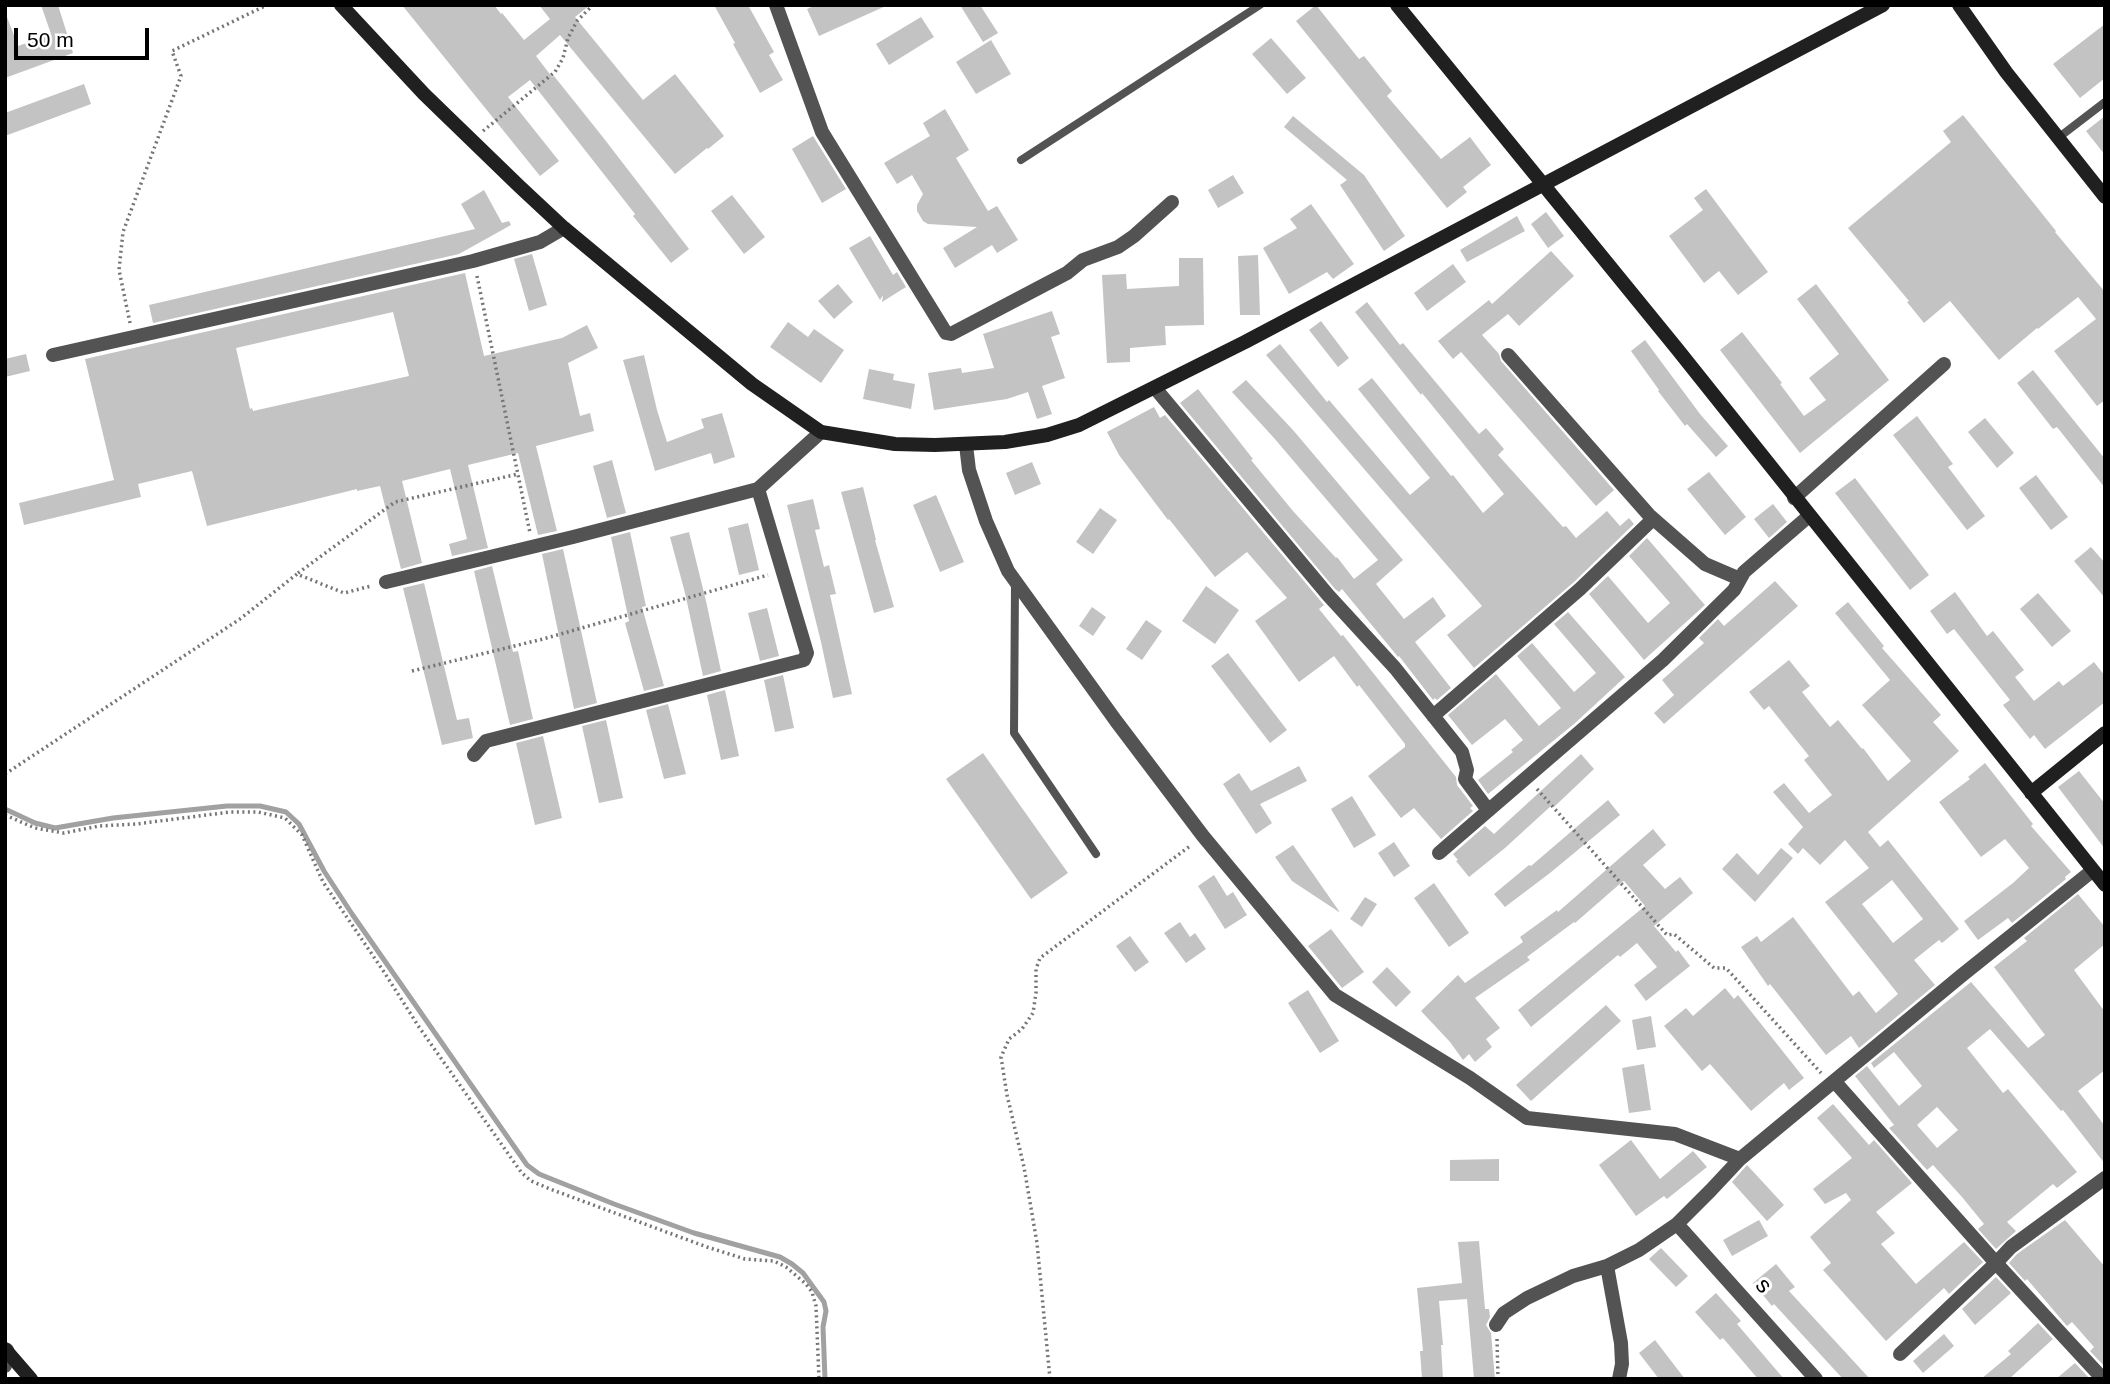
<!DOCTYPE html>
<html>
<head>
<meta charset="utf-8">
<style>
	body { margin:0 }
	#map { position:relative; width:2110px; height:1384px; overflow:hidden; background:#fff; font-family:Helvetica,sans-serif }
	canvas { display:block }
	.frame { position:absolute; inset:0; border:7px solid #000; pointer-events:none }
	.scale { position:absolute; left:14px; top:28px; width:135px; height:32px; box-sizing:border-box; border:4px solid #000; border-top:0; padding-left:9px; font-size:21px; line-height:24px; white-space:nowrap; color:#000; -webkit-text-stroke:5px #fff; paint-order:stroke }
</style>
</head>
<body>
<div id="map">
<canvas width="2110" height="1384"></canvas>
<div class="frame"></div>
<div class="scale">50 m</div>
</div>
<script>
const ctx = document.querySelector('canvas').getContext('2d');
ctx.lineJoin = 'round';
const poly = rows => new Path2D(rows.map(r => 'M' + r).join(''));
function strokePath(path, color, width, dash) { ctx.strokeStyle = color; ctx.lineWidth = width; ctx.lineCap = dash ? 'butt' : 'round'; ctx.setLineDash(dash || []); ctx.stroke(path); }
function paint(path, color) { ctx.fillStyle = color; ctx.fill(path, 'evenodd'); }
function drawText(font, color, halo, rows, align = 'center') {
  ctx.font = font + ' Helvetica,sans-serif'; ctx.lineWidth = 6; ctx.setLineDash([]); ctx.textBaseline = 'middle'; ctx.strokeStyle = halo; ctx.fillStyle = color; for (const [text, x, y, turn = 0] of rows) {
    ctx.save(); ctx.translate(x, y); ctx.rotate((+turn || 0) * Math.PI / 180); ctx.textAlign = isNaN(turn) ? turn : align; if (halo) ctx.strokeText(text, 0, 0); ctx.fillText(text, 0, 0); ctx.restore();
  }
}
strokePath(poly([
	[5,809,35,823,55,828,113,818,227,806,260,806,286,812,299,824,324,871,352,914,527,1165,539,1174,614,1204,694,1233,780,1257,792,1264,803,1273,824,1302,826,1311,823,1327,825,1379]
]), '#a1a1a1', 5);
paint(poly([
	[41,5,58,5,73,53,5,78,5,17,7,17,18,46,51,34],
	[402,5,494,5,501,14,502,13,524,40,550,19,539,5,590,5,575,17,643,100,675,74,724,136,708,149,707,148,675,174,560,35,536,56,552,77,554,76,602,136,689,249,671,263,633,216,635,214,530,80,508,97,559,161,540,176],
	[714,5,748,5,774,52,769,55,783,80,760,93,733,44,735,43],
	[816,5,888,5,819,36,807,9],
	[960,5,980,5,998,33,983,42],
	[1316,5,1359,59,1364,56,1392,91,1387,96,1441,159,1470,137,1491,165,1463,187,1467,192,1447,208,1296,21],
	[921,17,934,37,889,65,876,44],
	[2105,24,2105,78,2080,98,2053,64],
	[1271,38,1306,78,1287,94,1252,54],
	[991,40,1011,74,976,94,956,62],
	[84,84,91,104,5,136,5,113],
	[945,109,969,150,956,158,988,211,997,206,1018,240,997,253,992,245,955,268,943,248,977,227,928,224,923,221,917,211,917,205,923,194,912,175,897,184,884,163,930,136,923,123],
	[1963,115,2056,231,2055,232,2105,292,2105,400,2097,406,2054,351,2096,319,2078,297,2038,329,2037,328,1999,360,1950,301,1924,323,1907,302,1909,301,1848,228,1951,142,1943,131],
	[1293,116,1364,175,1405,236,1384,251,1340,185,1347,180,1284,127],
	[2105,116,2105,155,2086,131],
	[813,136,846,189,822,203,792,149],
	[1233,175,1244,193,1218,208,1208,190],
	[1706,189,1768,272,1738,295,1719,271,1704,283,1669,236,1703,210,1694,198],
	[484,190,502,223,509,221,511,225,459,254,153,323,149,305,475,229,461,204],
	[732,195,765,237,744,254,711,211],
	[1311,204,1354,264,1333,279,1327,272,1289,294,1263,248,1297,228,1290,219],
	[1546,212,1564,236,1548,248,1531,224],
	[1517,216,1525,231,1467,262,1460,250],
	[870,236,893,275,897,272,906,287,882,302,883,295,880,300,849,248],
	[1551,251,1574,276,1519,326,1508,314,1482,335,1499,354,1501,361,1614,490,1596,506,1461,352,1453,359,1438,341,1489,300,1492,304],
	[532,254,547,305,529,311,514,259],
	[1258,255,1260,315,1240,315,1238,256],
	[1179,258,1203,258,1204,325,1165,326,1166,345,1130,348,1130,362,1107,363,1102,275,1126,274,1127,289,1179,286],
	[1453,264,1466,282,1427,311,1414,293],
	[465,273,484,356,562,338,587,325,598,348,568,363,580,416,590,413,594,431,536,446,557,531,538,535,518,453,468,465,488,548,452,556,449,544,467,539,450,469,402,481,422,563,401,569,380,486,357,491,357,489,207,526,192,471,138,484,141,497,24,525,19,503,114,480,85,359],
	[393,312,409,376,253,411,252,408,250,409,236,348],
	[838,284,853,302,834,319,818,301],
	[1816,284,1889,380,1800,453,1720,350,1742,332,1782,383,1780,384,1804,416,1826,400,1809,378,1839,354,1797,299],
	[1367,302,1400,345,1403,343,1479,434,1486,428,1504,449,1498,455,1563,527,1566,526,1576,538,1607,511,1620,526,1629,518,1634,524,1574,582,1474,668,1447,635,1482,606,1266,355,1280,344,1327,402,1329,400,1410,495,1430,478,1358,389,1372,378,1451,476,1453,475,1483,513,1504,494,1422,393,1421,395,1355,312],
	[1052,311,1060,334,1051,337,1065,378,1042,386,1052,414,1037,419,1028,392,1007,399,934,410,928,373,961,368,962,373,994,368,983,334],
	[1321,321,1349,358,1338,367,1309,330],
	[788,322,808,337,814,329,844,350,821,383,770,347],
	[1645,340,1700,414,1728,446,1716,457,1687,424,1685,426,1658,391,1659,390,1631,351],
	[26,354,30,371,5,377,5,359],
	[644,355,657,410,667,442,704,428,701,419,722,413,735,457,714,464,711,453,655,471,623,360],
	[869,369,894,374,893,380,915,384,911,409,863,399],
	[2033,370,2105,459,2105,488,2057,427,2053,429,2017,383],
	[1246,380,1293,430,1403,560,1376,584,1404,619,1433,597,1446,616,1415,642,1451,688,1437,700,1435,698,1433,700,1399,656,1398,657,1394,652,1342,589,1339,592,1335,589,1180,403,1198,389,1253,459,1251,460,1293,511,1336,558,1337,557,1354,579,1378,560,1274,438,1232,392],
	[1154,407,1160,418,1165,415,1324,605,1319,609,1341,636,1343,635,1456,777,1457,785,1473,806,1470,808,1473,811,1441,839,1414,808,1401,818,1368,776,1405,747,1405,744,1359,685,1357,687,1334,656,1299,682,1255,621,1287,598,1247,552,1215,577,1169,519,1168,520,1119,455,1107,432],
	[1917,416,1953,464,1948,467,1985,516,1967,530,1893,435],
	[1985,418,2014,453,1997,468,1968,432],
	[612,460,626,513,607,518,593,466],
	[1032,462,1041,484,1015,495,1006,473],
	[1709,472,1746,517,1725,535,1687,489],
	[2036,475,2068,517,2051,530,2019,488],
	[1855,478,1929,575,1910,590,1835,493],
	[863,487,876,540,875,540,894,607,874,613,841,492],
	[936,495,964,562,940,572,913,505],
	[813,499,820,529,815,530,824,567,829,565,836,594,830,595,852,694,833,698,821,642,787,505],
	[1773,504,1787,522,1769,538,1754,519],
	[1100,508,1117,520,1093,554,1076,542],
	[748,523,759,570,739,575,728,528],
	[630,532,646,606,642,607,664,686,644,691,625,623,629,621,611,537],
	[689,532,706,601,721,671,703,676,685,593,670,537],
	[1647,538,1705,605,1644,660,1589,594,1608,576,1648,623,1670,603,1629,556],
	[2091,547,2105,563,2105,598,2074,561],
	[563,549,597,703,574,709,542,554],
	[492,566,513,652,518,651,533,719,510,725,474,571],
	[1775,581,1798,606,1664,724,1654,713,1674,695,1662,680,1704,643,1699,638,1718,619,1724,626],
	[424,583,457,720,469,718,473,738,442,745,403,588],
	[1206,586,1239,610,1215,644,1182,621],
	[1955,592,1987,636,1993,631,2024,670,2015,677,2034,701,2059,681,2063,686,2094,662,2105,676,2105,702,2045,749,2034,735,2030,739,2003,705,2010,700,1954,629,1947,634,1930,611],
	[2038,593,2071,631,2052,647,2020,609],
	[1848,602,1884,646,1882,648,1941,715,1933,722,1959,751,1868,832,1880,847,1888,840,1959,929,1942,943,1939,940,1914,960,1935,985,1859,1048,1851,1036,1826,1055,1770,984,1768,986,1741,947,1757,936,1761,942,1793,917,1853,996,1859,991,1876,1013,1898,994,1825,902,1869,868,1845,840,1820,865,1803,848,1798,854,1788,844,1803,827,1773,792,1784,783,1809,813,1832,795,1804,760,1809,756,1769,706,1764,710,1749,692,1789,660,1810,686,1802,692,1830,727,1838,720,1862,749,1863,748,1888,781,1911,761,1862,705,1890,680,1835,613],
	[1892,880,1923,919,1893,943,1862,904],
	[1092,607,1106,617,1093,636,1079,626],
	[767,608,779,656,760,661,748,613],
	[1568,612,1625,677,1574,724,1488,794,1478,780,1513,752,1511,750,1523,740,1505,719,1472,745,1448,715,1496,674,1539,726,1561,708,1517,656,1532,643,1574,692,1596,673,1554,624],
	[1146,620,1162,631,1142,660,1126,649],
	[1228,653,1287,730,1270,743,1211,666],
	[783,675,794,728,775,732,764,680],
	[725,690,739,756,721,760,707,695],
	[668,704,686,774,664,779,646,710],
	[606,720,623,798,599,803,582,726],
	[543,736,562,818,535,825,516,743],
	[983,753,1068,873,1031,899,946,779],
	[1581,754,1594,769,1554,807,1552,805,1505,848,1469,877,1456,861,1458,860,1453,854,1485,826,1494,834],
	[1985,763,2033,824,2031,826,2071,872,2065,877,2066,879,2012,923,2008,918,1978,940,1964,921,2013,883,2029,868,2005,839,1981,857,1939,802,1970,779,1968,777],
	[1299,766,1307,781,1260,804,1272,823,1256,834,1223,784,1239,773,1251,791],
	[2079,771,2105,804,2105,849,2058,787],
	[1352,796,1376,835,1354,848,1331,809],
	[1608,800,1620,815,1550,873,1505,907,1494,894,1529,865,1531,866],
	[1653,829,1666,845,1643,865,1665,889,1680,877,1693,893,1654,926,1676,952,1678,950,1690,966,1646,1001,1634,985,1657,967,1637,943,1620,957,1618,955,1531,1027,1518,1010,1645,906,1624,881,1622,882,1575,923,1574,922,1527,957,1530,960,1475,998,1500,1028,1486,1039,1492,1047,1475,1062,1469,1054,1463,1060,1450,1042,1421,1011,1458,975,1465,983,1523,942,1520,937,1557,910,1558,912],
	[1394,842,1410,866,1394,877,1378,853],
	[1293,845,1339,911,1339,912,1292,881,1275,857],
	[1781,848,1793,858,1755,902,1722,869,1737,853,1758,875],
	[1214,875,1227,896,1233,892,1247,915,1225,929,1198,886],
	[1434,883,1469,933,1449,947,1414,898],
	[2078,894,2105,927,2105,944,2074,970,2105,1012,2105,1070,2078,1091,2105,1126,2105,1164,2063,1110,2061,1111,1990,1029,1967,1048,2003,1093,2008,1089,2077,1172,2057,1188,2053,1184,2007,1222,2016,1231,1996,1249,1978,1229,1984,1224,1962,1197,1933,1165,1927,1170,1889,1128,1894,1125,1855,1076,1867,1066,1899,1106,1922,1086,1894,1052,1874,1068,1871,1063,1971,982,2028,1048,2045,1035,1994,967,2027,941,2024,938],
	[1937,1107,1958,1130,1937,1148,1917,1125],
	[1365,897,1377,904,1362,927,1350,919],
	[1180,922,1190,937,1195,933,1206,949,1186,963,1164,933],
	[1331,929,1364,972,1342,988,1308,946],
	[1130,936,1149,962,1135,972,1116,946],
	[1387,967,1411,992,1396,1007,1372,982],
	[1725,988,1734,999,1738,995,1804,1078,1789,1090,1784,1083,1751,1111,1710,1064,1702,1071,1664,1026,1686,1008,1693,1016],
	[1308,990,1339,1041,1320,1053,1288,1003],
	[1606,1005,1621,1021,1531,1101,1516,1085],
	[1651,1016,1656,1047,1637,1050,1632,1020],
	[1644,1064,1651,1110,1629,1113,1622,1068],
	[1833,1104,1869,1145,1874,1140,1912,1183,1876,1212,1895,1233,1881,1244,1916,1284,1964,1242,1983,1262,1949,1294,1944,1288,1886,1341,1823,1270,1831,1263,1810,1237,1851,1200,1846,1193,1825,1204,1813,1189,1852,1158,1817,1118],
	[1631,1140,1660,1179,1693,1151,1707,1167,1667,1199,1664,1196,1636,1216,1599,1165],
	[1499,1159,1499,1181,1450,1181,1450,1160],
	[1747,1165,1784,1205,1767,1221,1732,1182],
	[1759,1220,1768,1236,1732,1256,1723,1240],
	[2065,1220,2105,1267,2105,1367,2090,1351,2094,1347,2072,1322,2067,1326,2027,1279,2025,1281,2009,1263,2017,1254],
	[1479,1241,1485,1309,1489,1309,1490,1317,1486,1325,1491,1333,1495,1379,1474,1379,1467,1299,1439,1301,1443,1345,1441,1345,1443,1379,1422,1379,1420,1351,1423,1351,1417,1288,1462,1283,1458,1242],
	[1661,1248,1688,1276,1676,1287,1649,1259],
	[1776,1264,1795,1287,1789,1291,1870,1379,1843,1379,1774,1304,1772,1306,1753,1283],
	[1996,1277,2011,1293,1975,1325,1962,1309],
	[1716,1293,1741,1321,1737,1324,1784,1379,1758,1379,1723,1338,1720,1340,1695,1312],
	[2038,1323,2053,1339,2009,1379,1981,1379,2011,1354,2008,1351],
	[1944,1334,1954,1346,1923,1373,1913,1361],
	[1655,1340,1685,1379,1659,1379,1639,1353],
	[2075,1363,2090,1379,2056,1379]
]), '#c3c3c3');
strokePath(poly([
	[483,131,555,72,563,58,568,38,577,21,593,5],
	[477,276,530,533],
	[130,323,119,270,123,232,181,76,172,51,267,5],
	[298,573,395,502,518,474],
	[412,671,543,639,768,575],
	[5,774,240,619,297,574,344,593,371,586],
	[1537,789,1667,935,1674,934,1714,968,1726,968,1821,1073],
	[5,815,35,828,64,833,99,826,136,824,230,812,258,812,285,818,302,835,323,882,384,972,419,1027,521,1172,531,1181,550,1189,707,1247,745,1259,774,1261,786,1267,806,1284,812,1292,816,1306,819,1379],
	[1497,1339,1498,1379],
	[1050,1379,1037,1243,1024,1167,1007,1095,1001,1057,1009,1039,1022,1029,1033,1013,1036,993,1036,969,1040,958,1190,846]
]), '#757575', 3.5, [2, 3.5]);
strokePath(poly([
	[2058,138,2105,102],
	[1021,160,1260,5],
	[1015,584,1014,733,1096,854]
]), '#535353', 8);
strokePath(poly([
	[776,5,822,132,946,333,951,334,1067,273,1083,260,1118,247,1134,236,1172,202],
	[53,355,473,261,540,242,564,228],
	[1508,355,1649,515,1705,564,1740,579],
	[1155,388,1328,595,1395,668,1462,752,1467,770,1465,779,1488,810],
	[966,445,969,470,986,521,1008,571,1116,721,1203,836,1335,995,1470,1078,1527,1118,1675,1134,1740,1159],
	[1794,498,1944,364],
	[386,582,573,537,758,489,821,432],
	[1433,716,1580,589,1653,519],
	[474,755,486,741,804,660,807,653,758,489],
	[1439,853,1663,660,1734,590,1744,572,1809,516],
	[1835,1082,1996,1263,2103,1379],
	[1677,1224,1816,1379],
	[1607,1266,1621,1343,1622,1364,1619,1379],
	[1496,1325,1504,1313,1527,1298,1573,1276,1607,1266,1639,1250,1677,1224,1711,1190,1740,1159,1961,976,2092,871],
	[1900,1354,1996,1263,2011,1247,2105,1178],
	[5,1366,7,1350]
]), '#535353', 14);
strokePath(poly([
	[341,5,424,94,519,186,564,228,752,384,821,432,895,444,935,445,1005,442,1047,435,1079,425,1245,342,1883,5],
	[1397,5,1678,350,2105,885],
	[1959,5,2006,72,2105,197],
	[2031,793,2105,733],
	[5,1349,31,1379]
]), '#202020', 14);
drawText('23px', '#000', '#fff', [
	["s",1763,1286,48]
]);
</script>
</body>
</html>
